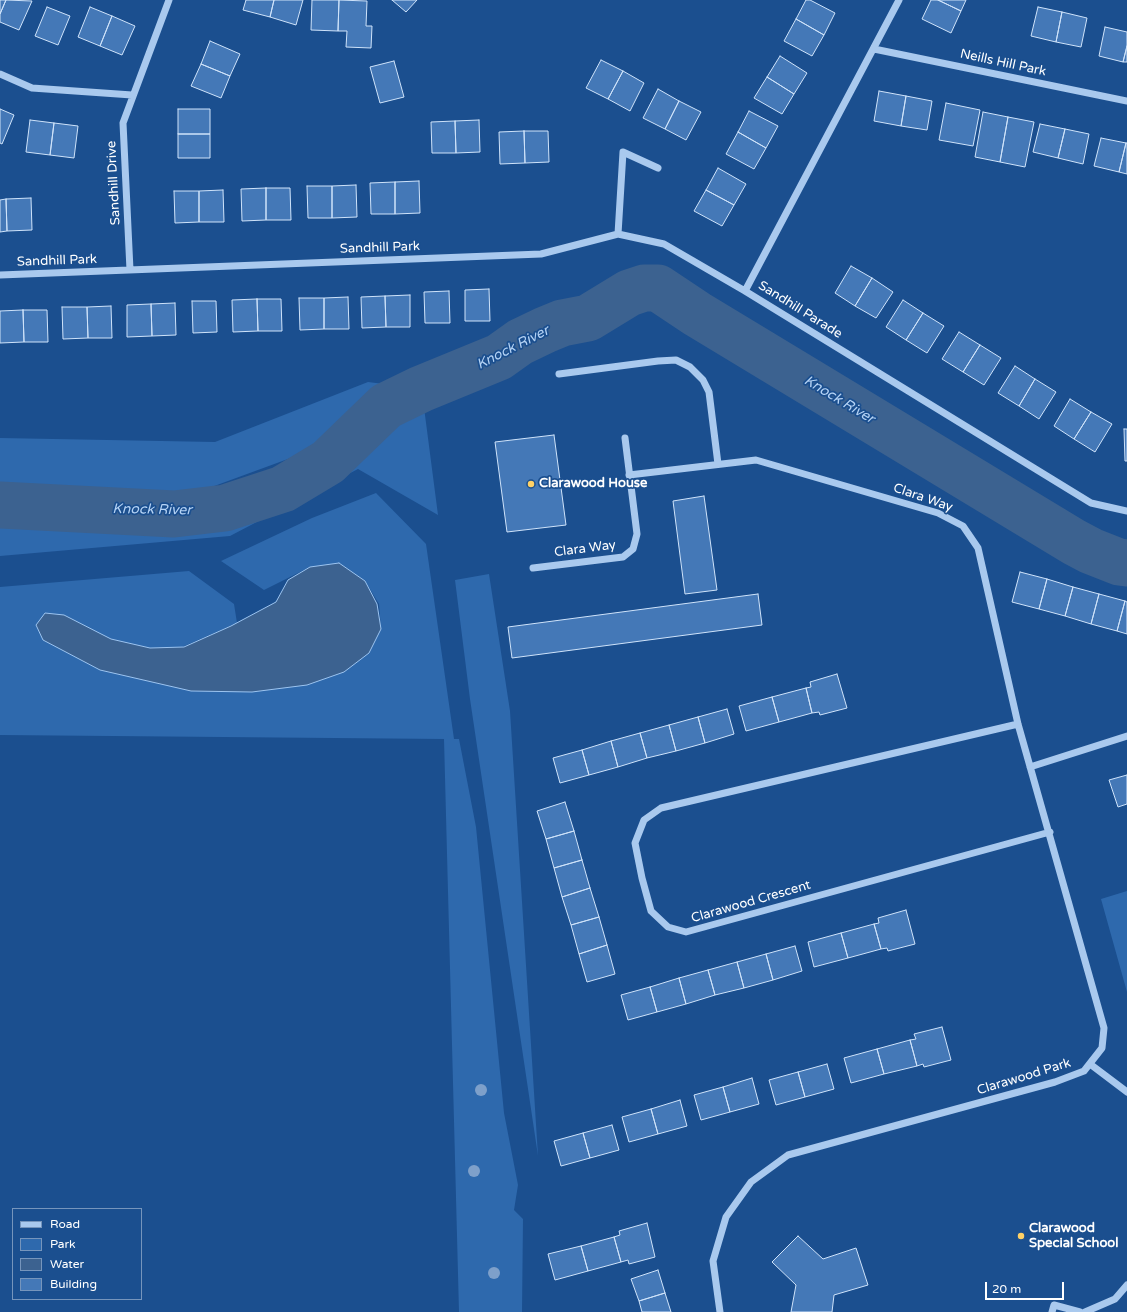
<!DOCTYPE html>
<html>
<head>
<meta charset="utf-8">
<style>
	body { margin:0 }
	#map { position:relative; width:1127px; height:1312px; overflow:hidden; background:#1b4f8f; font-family:"Varela Round",sans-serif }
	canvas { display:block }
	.legend { position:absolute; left:12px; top:1208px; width:130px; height:92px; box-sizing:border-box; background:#1b4f8f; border:1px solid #7695bc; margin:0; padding:5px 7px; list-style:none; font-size:12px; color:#fff }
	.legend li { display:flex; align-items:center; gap:8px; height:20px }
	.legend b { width:20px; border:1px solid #7695bc }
	.scale { position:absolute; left:985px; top:1282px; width:79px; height:18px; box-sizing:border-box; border:2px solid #fff; border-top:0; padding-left:5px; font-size:12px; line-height:14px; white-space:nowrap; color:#fff; -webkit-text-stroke:3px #1b4f8f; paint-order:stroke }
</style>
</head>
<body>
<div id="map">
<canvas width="1127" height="1312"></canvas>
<ul class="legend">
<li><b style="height:5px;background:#a9c9ee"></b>Road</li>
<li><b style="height:11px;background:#2e69ad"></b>Park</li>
<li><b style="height:11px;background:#3c6290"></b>Water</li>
<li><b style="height:11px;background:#4478b7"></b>Building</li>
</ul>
<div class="scale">20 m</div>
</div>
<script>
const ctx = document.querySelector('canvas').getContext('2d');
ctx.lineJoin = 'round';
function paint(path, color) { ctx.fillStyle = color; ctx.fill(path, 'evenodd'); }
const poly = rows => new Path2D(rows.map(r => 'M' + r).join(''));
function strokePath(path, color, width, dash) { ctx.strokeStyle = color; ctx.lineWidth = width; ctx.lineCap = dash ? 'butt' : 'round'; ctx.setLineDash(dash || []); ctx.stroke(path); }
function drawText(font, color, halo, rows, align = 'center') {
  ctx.font = font + ' "Varela Round",sans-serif'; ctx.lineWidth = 3.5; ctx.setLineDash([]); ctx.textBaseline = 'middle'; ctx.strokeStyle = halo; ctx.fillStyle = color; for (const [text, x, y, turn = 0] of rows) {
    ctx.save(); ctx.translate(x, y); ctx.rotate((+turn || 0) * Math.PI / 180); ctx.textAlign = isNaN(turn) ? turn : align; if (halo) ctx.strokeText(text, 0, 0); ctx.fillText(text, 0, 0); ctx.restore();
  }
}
paint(poly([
	[368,382,408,387,326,445,198,492,0,497,0,438,215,442],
	[422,392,438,515,358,469,230,536,0,556,0,514,16,512,130,521,245,511,335,469],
	[376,493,426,544,454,739,459,739,476,827,504,1113,518,1185,514,1210,523,1219,522,1312,459,1312,444,739,0,735,0,587,189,571,234,604,237,623,182,647,150,648,36,625,252,692,310,683,338,674,381,629,379,604,365,581,310,567,264,590,221,561,312,518],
	[489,574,510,711,538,1156,470,699,455,580],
	[1127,891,1127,992,1101,899]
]), '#2e69ad');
const water = poly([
	[339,563,365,581,377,604,381,629,369,653,344,672,307,685,252,692,191,691,100,670,43,640,36,625,45,613,64,615,111,639,150,648,184,647,231,626,276,602,288,580,310,567,339,563]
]);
paint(water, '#3c6290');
strokePath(water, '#9cc4f0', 1);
strokePath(poly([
	[0,505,174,514,225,508,283,489,328,462,386,406,421,389,499,357,520,342,545,330,562,323,588,318,629,293,644,288,658,288,697,314,1074,542,1091,551,1119,562,1127,563]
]), '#3c6290', 47);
const building = poly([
	[0,0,6,0,0,14,0,0],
	[6,0,32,1,19,30,0,22,0,14,6,0],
	[246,0,274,0,270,17,243,10,246,0],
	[274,0,303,0,296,25,270,17,274,0],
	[312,0,339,0,338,31,311,30,312,0],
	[339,0,367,1,366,26,372,26,371,48,346,47,347,31,338,31,339,0],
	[392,0,417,0,406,12,392,0],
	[806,0,810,0,835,13,824,35,796,19,806,0],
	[931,0,938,0,961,11,951,33,922,19,931,0],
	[938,0,966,0,961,11,938,0],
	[47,7,70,16,58,45,35,36,47,7],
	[90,7,112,16,100,46,78,37,90,7],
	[1038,7,1062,12,1056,42,1031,36,1038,7],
	[1062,12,1087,18,1081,47,1056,42,1062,12],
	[112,16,135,26,122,55,100,46,112,16],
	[796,19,824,35,812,56,784,41,796,19],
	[1105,27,1127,32,1127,46,1123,62,1099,56,1105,27],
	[210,41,240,54,230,76,201,64,210,41],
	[1127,46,1127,62,1123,62,1127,46],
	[780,56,807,73,794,94,767,77,780,56],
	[601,60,623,71,608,99,586,88,601,60],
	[394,61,404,97,380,103,370,67,394,61],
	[201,64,230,76,221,98,191,86,201,64],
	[623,71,644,83,630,111,608,99,623,71],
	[767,77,794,94,782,114,754,98,767,77],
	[658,89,679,101,665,129,643,118,658,89],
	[879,91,906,96,901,126,874,121,879,91],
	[906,96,932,101,927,130,901,126,906,96],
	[679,101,701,112,686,140,665,129,679,101],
	[946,103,980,110,973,146,939,140,946,103],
	[0,109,14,115,2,144,0,143,0,109],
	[178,109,210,109,210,134,178,134,178,109],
	[749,111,778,126,766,148,738,132,749,111],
	[983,112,1008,117,1000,162,975,157,983,112],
	[1008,117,1034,122,1025,167,1000,162,1008,117],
	[30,120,54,123,50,155,26,152,30,120],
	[479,120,480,152,456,153,455,121,479,120],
	[455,121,456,153,432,153,431,122,455,121],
	[54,123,78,126,74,158,50,155,54,123],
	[1040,124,1065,129,1058,158,1033,152,1040,124],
	[1065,129,1089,134,1083,164,1058,158,1065,129],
	[524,131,525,163,500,164,499,132,524,131],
	[524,131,548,131,549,162,525,163,524,131],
	[738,132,766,148,754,169,726,154,738,132],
	[178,134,210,134,210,158,178,158,178,134],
	[1101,138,1126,143,1119,172,1094,166,1101,138],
	[1126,143,1127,143,1127,174,1119,172,1126,143],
	[718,168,746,184,734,205,706,190,718,168],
	[419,181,420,213,395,214,395,182,419,181],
	[395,182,395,214,371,214,370,183,395,182],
	[356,185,357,217,332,218,332,186,356,185],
	[307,186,332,186,332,218,308,218,307,186],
	[266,188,266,220,242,221,241,189,266,188],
	[266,188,290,188,291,220,266,220,266,188],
	[223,190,224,222,199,222,199,191,223,190],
	[706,190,734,205,722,226,694,211,706,190],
	[174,191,199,191,199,222,175,223,174,191],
	[31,198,32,230,7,231,6,199,31,198],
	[6,199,7,231,0,232,0,200,6,199],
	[851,266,872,278,855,306,835,293,851,266],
	[872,278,893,292,876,318,855,306,872,278],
	[489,289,490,321,465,321,465,290,489,289],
	[449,291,450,323,425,323,424,292,449,291],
	[410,295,410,327,386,327,385,296,410,295],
	[385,296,386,327,362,328,361,297,385,296],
	[348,297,349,329,324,329,324,298,348,297],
	[299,298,324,298,324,329,300,330,299,298],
	[257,299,258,331,233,332,232,300,257,299],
	[257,299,281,299,282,331,258,331,257,299],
	[903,300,923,313,906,340,886,327,903,300],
	[192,301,216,301,217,332,193,333,192,301],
	[175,303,176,335,152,336,151,304,175,303],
	[151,304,152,336,127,337,127,305,151,304],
	[111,306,112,338,88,338,87,307,111,306],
	[62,307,87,307,88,338,63,339,62,307],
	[23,310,24,342,0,343,0,311,23,310],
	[23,310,47,310,48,342,24,342,23,310],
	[923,313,944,326,927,353,906,340,923,313],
	[959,332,980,345,963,372,942,359,959,332],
	[980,345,1001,358,984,385,963,372,980,345],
	[1015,366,1035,379,1019,406,998,393,1015,366],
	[1035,379,1056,392,1039,419,1019,406,1035,379],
	[1070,399,1091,412,1074,439,1054,426,1070,399],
	[1091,412,1112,424,1095,452,1074,439,1091,412],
	[1124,429,1127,429,1127,461,1125,461,1124,429],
	[554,435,566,525,507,532,495,442,554,435],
	[704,496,717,590,685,594,673,501,704,496],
	[1020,572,1047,579,1039,609,1012,602,1020,572],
	[1047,579,1073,587,1065,616,1039,609,1047,579],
	[1073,587,1099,594,1091,624,1065,616,1073,587],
	[758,594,762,625,512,658,508,627,758,594],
	[1099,594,1125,601,1117,631,1091,624,1099,594],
	[1125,601,1127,602,1127,634,1117,631,1125,601],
	[837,674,847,708,820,715,819,712,812,713,806,688,811,687,810,682,837,674],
	[806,688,812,713,779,722,772,697,806,688],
	[772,697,779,722,746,731,739,706,772,697],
	[727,709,734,734,705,743,698,717,727,709],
	[698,717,705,743,676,751,669,725,698,717],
	[669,725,676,751,647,758,640,733,669,725],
	[640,733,647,758,618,767,611,741,640,733],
	[611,741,618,767,589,775,582,750,611,741],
	[582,750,589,775,560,783,553,758,582,750],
	[1127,775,1127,804,1118,807,1109,780,1127,775],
	[565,802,574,831,546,839,537,811,565,802],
	[574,831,582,860,554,868,546,839,574,831],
	[582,860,590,888,562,897,554,868,582,860],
	[590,888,599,917,571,925,562,897,590,888],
	[906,910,915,944,888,951,887,948,881,949,874,924,879,923,878,918,906,910],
	[599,917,607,945,579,954,571,925,599,917],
	[874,924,881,949,848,958,841,933,874,924],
	[841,933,848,958,814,967,808,942,841,933],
	[607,945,615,974,587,982,579,954,607,945],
	[795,946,802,971,773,980,766,954,795,946],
	[766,954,773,980,744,988,737,962,766,954],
	[737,962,744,988,715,995,708,970,737,962],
	[708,970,715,995,686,1004,679,978,708,970],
	[679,978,686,1004,657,1012,650,987,679,978],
	[650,987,657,1012,628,1020,621,995,650,987],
	[942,1027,951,1060,924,1067,923,1064,917,1066,910,1040,916,1039,914,1034,942,1027],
	[910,1040,917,1066,884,1074,877,1049,910,1040],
	[877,1049,884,1074,851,1083,844,1058,877,1049],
	[827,1064,834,1089,805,1097,798,1072,827,1064],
	[798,1072,805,1097,776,1105,769,1080,798,1072],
	[752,1078,759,1104,730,1112,723,1087,752,1078],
	[723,1087,730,1112,701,1120,694,1095,723,1087],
	[680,1100,687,1126,658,1134,651,1109,680,1100],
	[651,1109,658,1134,629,1142,622,1117,651,1109],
	[612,1125,619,1150,590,1158,583,1133,612,1125],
	[583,1133,590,1158,561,1166,554,1141,583,1133],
	[647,1223,655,1257,629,1264,628,1260,621,1262,614,1237,620,1235,619,1231,647,1223],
	[798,1236,823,1259,856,1248,868,1285,834,1295,832,1312,791,1312,796,1285,772,1262,798,1236],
	[614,1237,621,1262,588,1271,581,1246,614,1237],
	[581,1246,588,1271,555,1280,548,1254,581,1246],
	[658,1270,665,1293,639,1301,631,1279,658,1270],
	[665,1293,671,1312,642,1312,639,1301,665,1293]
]);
paint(building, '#4478b7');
strokePath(building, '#cfe3fa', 1);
strokePath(poly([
	[874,49,1127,101],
	[0,74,32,88,132,95],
	[618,234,623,152,658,168],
	[130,270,123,123,169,0],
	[0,275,541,254,618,234,664,244,745,291,1091,503,1127,511],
	[745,291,899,0],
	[559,374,658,361,676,360,690,367,703,380,709,392,718,464],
	[629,475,756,460,938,513,963,526,978,548,1018,724,1104,1028,1102,1048,1084,1071,1055,1082,788,1155,773,1166,751,1182,726,1217,713,1261,720,1312],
	[533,568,623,557,633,549,637,534,625,438],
	[1018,724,661,808,644,820,635,843,642,878,651,911,668,927,686,932,1050,832],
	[1030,767,1127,736],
	[1090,1064,1127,1092],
	[1052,1312,1054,1305,1080,1312],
	[1085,1312,1115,1299,1127,1285]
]), '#a9c9ee', 7);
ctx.fillStyle = '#7ea0ca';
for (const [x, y] of [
	[481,1090],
	[474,1171],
	[494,1273]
]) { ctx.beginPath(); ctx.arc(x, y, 6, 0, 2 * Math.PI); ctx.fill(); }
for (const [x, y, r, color] of [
	[531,484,4,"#ffd166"],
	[1021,1236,4,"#ffd166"]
]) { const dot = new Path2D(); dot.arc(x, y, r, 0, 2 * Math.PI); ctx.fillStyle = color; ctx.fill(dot); strokePath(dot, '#1b4f8f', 1.5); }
drawText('13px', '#fff', '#1b4f8f', [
	["Neills Hill Park",1003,63,12],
	["Sandhill Drive",114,183,-93],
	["Sandhill Park",380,248,-2],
	["Sandhill Park",57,261,-2],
	["Sandhill Parade",800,310,32],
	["Clara Way",923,498,19],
	["Clara Way",585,549,-7],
	["Clarawood Crescent",751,902,-16],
	["Clarawood Park",1024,1077,-17]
]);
drawText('bold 13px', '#fff', '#1b4f8f', [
	["Clarawood House",539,484],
	["Clarawood",1029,1229],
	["Special School",1029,1244]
], 'left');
drawText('italic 14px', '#b5d3f5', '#1b4f8f', [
	["Knock River",513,348,-27],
	["Knock River",839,400,31],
	["Knock River",152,510,1]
]);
</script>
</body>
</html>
